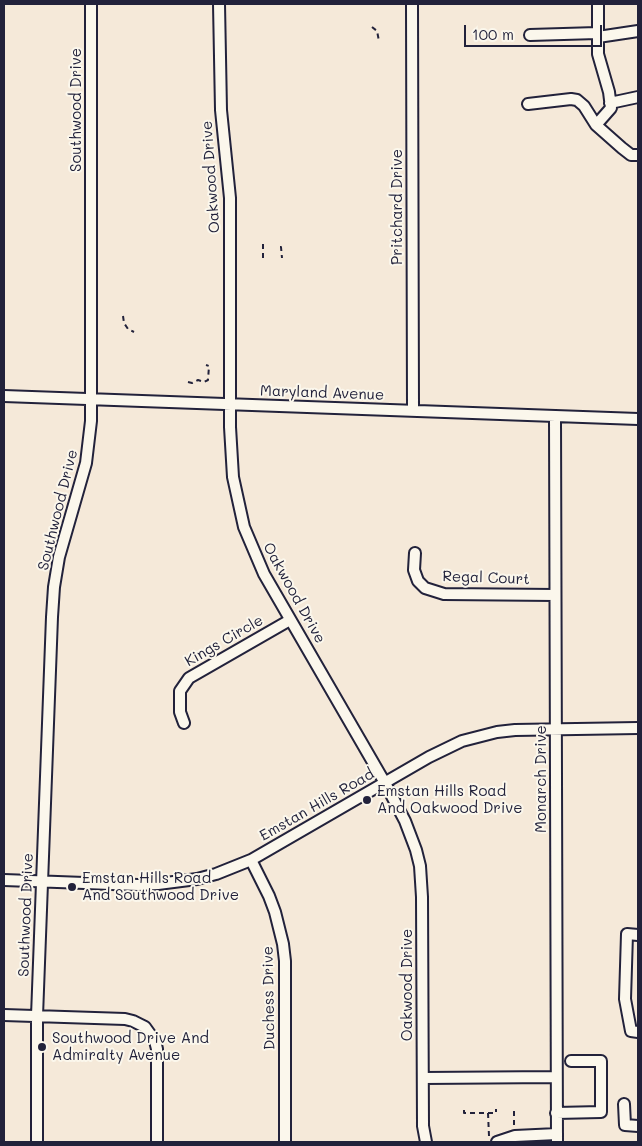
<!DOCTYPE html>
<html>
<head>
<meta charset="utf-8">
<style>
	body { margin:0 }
	#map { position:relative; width:642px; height:1146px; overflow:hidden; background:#f5e9d9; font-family:Mali,sans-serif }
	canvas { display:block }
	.frame { position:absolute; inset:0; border:5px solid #22223b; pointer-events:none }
	.scale { position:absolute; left:464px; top:25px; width:138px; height:22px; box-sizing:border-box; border:2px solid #22223b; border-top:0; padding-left:6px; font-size:15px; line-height:18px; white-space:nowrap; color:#22223b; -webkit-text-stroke:4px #fbf7ec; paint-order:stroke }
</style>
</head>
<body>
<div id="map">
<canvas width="642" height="1146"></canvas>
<div class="frame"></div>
<div class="scale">100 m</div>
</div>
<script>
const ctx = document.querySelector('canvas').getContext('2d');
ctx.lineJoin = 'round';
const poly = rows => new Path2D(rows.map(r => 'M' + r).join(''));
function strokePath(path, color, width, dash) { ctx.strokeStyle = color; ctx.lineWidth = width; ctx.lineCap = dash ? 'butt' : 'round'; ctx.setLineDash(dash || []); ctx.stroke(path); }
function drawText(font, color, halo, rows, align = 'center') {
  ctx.font = font + ' Mali,sans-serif'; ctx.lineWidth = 4; ctx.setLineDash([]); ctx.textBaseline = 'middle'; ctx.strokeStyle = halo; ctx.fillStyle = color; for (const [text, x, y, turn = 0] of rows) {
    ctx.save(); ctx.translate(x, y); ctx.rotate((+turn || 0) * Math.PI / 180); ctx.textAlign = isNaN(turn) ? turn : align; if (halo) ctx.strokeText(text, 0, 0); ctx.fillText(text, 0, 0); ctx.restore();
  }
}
const minor = poly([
	[219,4,221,110,230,198,230,427,233,477,244,527,264,574,385,783,405,821,416,850,420,866,422,897,423,1126,426,1142],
	[412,4,413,411],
	[530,35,597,33],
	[598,37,638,31],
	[610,103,638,97],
	[528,104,571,99,577,100,584,106,596,125,622,148,631,155,638,155],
	[596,125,611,108,609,92,598,54,598,4],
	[4,396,638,419],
	[555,416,557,1142],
	[415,553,414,570,418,581,425,588,444,594,555,595],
	[184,723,180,712,180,691,189,678,290,620],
	[251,860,269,896,275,912,283,944,285,961,285,1142],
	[4,880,138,885,158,884,197,879,216,874,251,860,429,757,462,741,497,732,515,730,638,728],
	[638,935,627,934,625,999,631,1031,638,1032],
	[4,1015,125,1019,133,1021,145,1027,155,1041,157,1049,157,1142],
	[423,1078,556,1077],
	[624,1104,625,1125,638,1126],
	[556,1113,601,1112,601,1061,571,1061],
	[37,1142,37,1016,52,617,54,587,59,557,86,463,91,421,91,4],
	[497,1142,515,1136,557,1134]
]);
strokePath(minor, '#22223b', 14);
strokePath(poly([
	[372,27,377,31,379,41],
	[280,247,281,247,282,258],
	[263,258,263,244,266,244],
	[123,316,124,323,128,329,134,332],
	[188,382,192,383,198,380,204,382,208,380,209,366,206,365],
	[464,1110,464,1113,496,1113,496,1109],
	[514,1111,514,1126],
	[488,1113,489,1136]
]), '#22223b', 2, [5, 4]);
strokePath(minor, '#fbf7ec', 10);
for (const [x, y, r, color] of [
	[367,800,5,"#22223b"],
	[72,887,5,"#22223b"],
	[42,1047,5,"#22223b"]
]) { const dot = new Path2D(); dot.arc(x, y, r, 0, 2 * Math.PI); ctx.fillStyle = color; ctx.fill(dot); strokePath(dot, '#fbf7ec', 2); }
drawText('15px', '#22223b', '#fbf7ec', [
	["Southwood Drive",76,110,-90],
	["Oakwood Drive",211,177,-94],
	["Pritchard Drive",397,207,-90],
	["Maryland Avenue",322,393,2],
	["Southwood Drive",58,510,-76],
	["Regal Court",486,578,2],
	["Oakwood Drive",294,593,61],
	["Kings Circle",224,641,-30],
	["Monarch Drive",541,779,-90],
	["Emstan Hills Road",317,805,-30],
	["Southwood Drive",26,915,-88],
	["Oakwood Drive",407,985,-90],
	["Duchess Drive",269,998,-91]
]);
drawText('15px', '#22223b', '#fbf7ec', [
	["Emstan Hills Road",377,791],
	["And Oakwood Drive",377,808],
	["Emstan Hills Road",82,878],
	["And Southwood Drive",82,895],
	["Southwood Drive And",52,1038],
	["Admiralty Avenue",52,1055]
], 'left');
</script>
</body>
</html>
